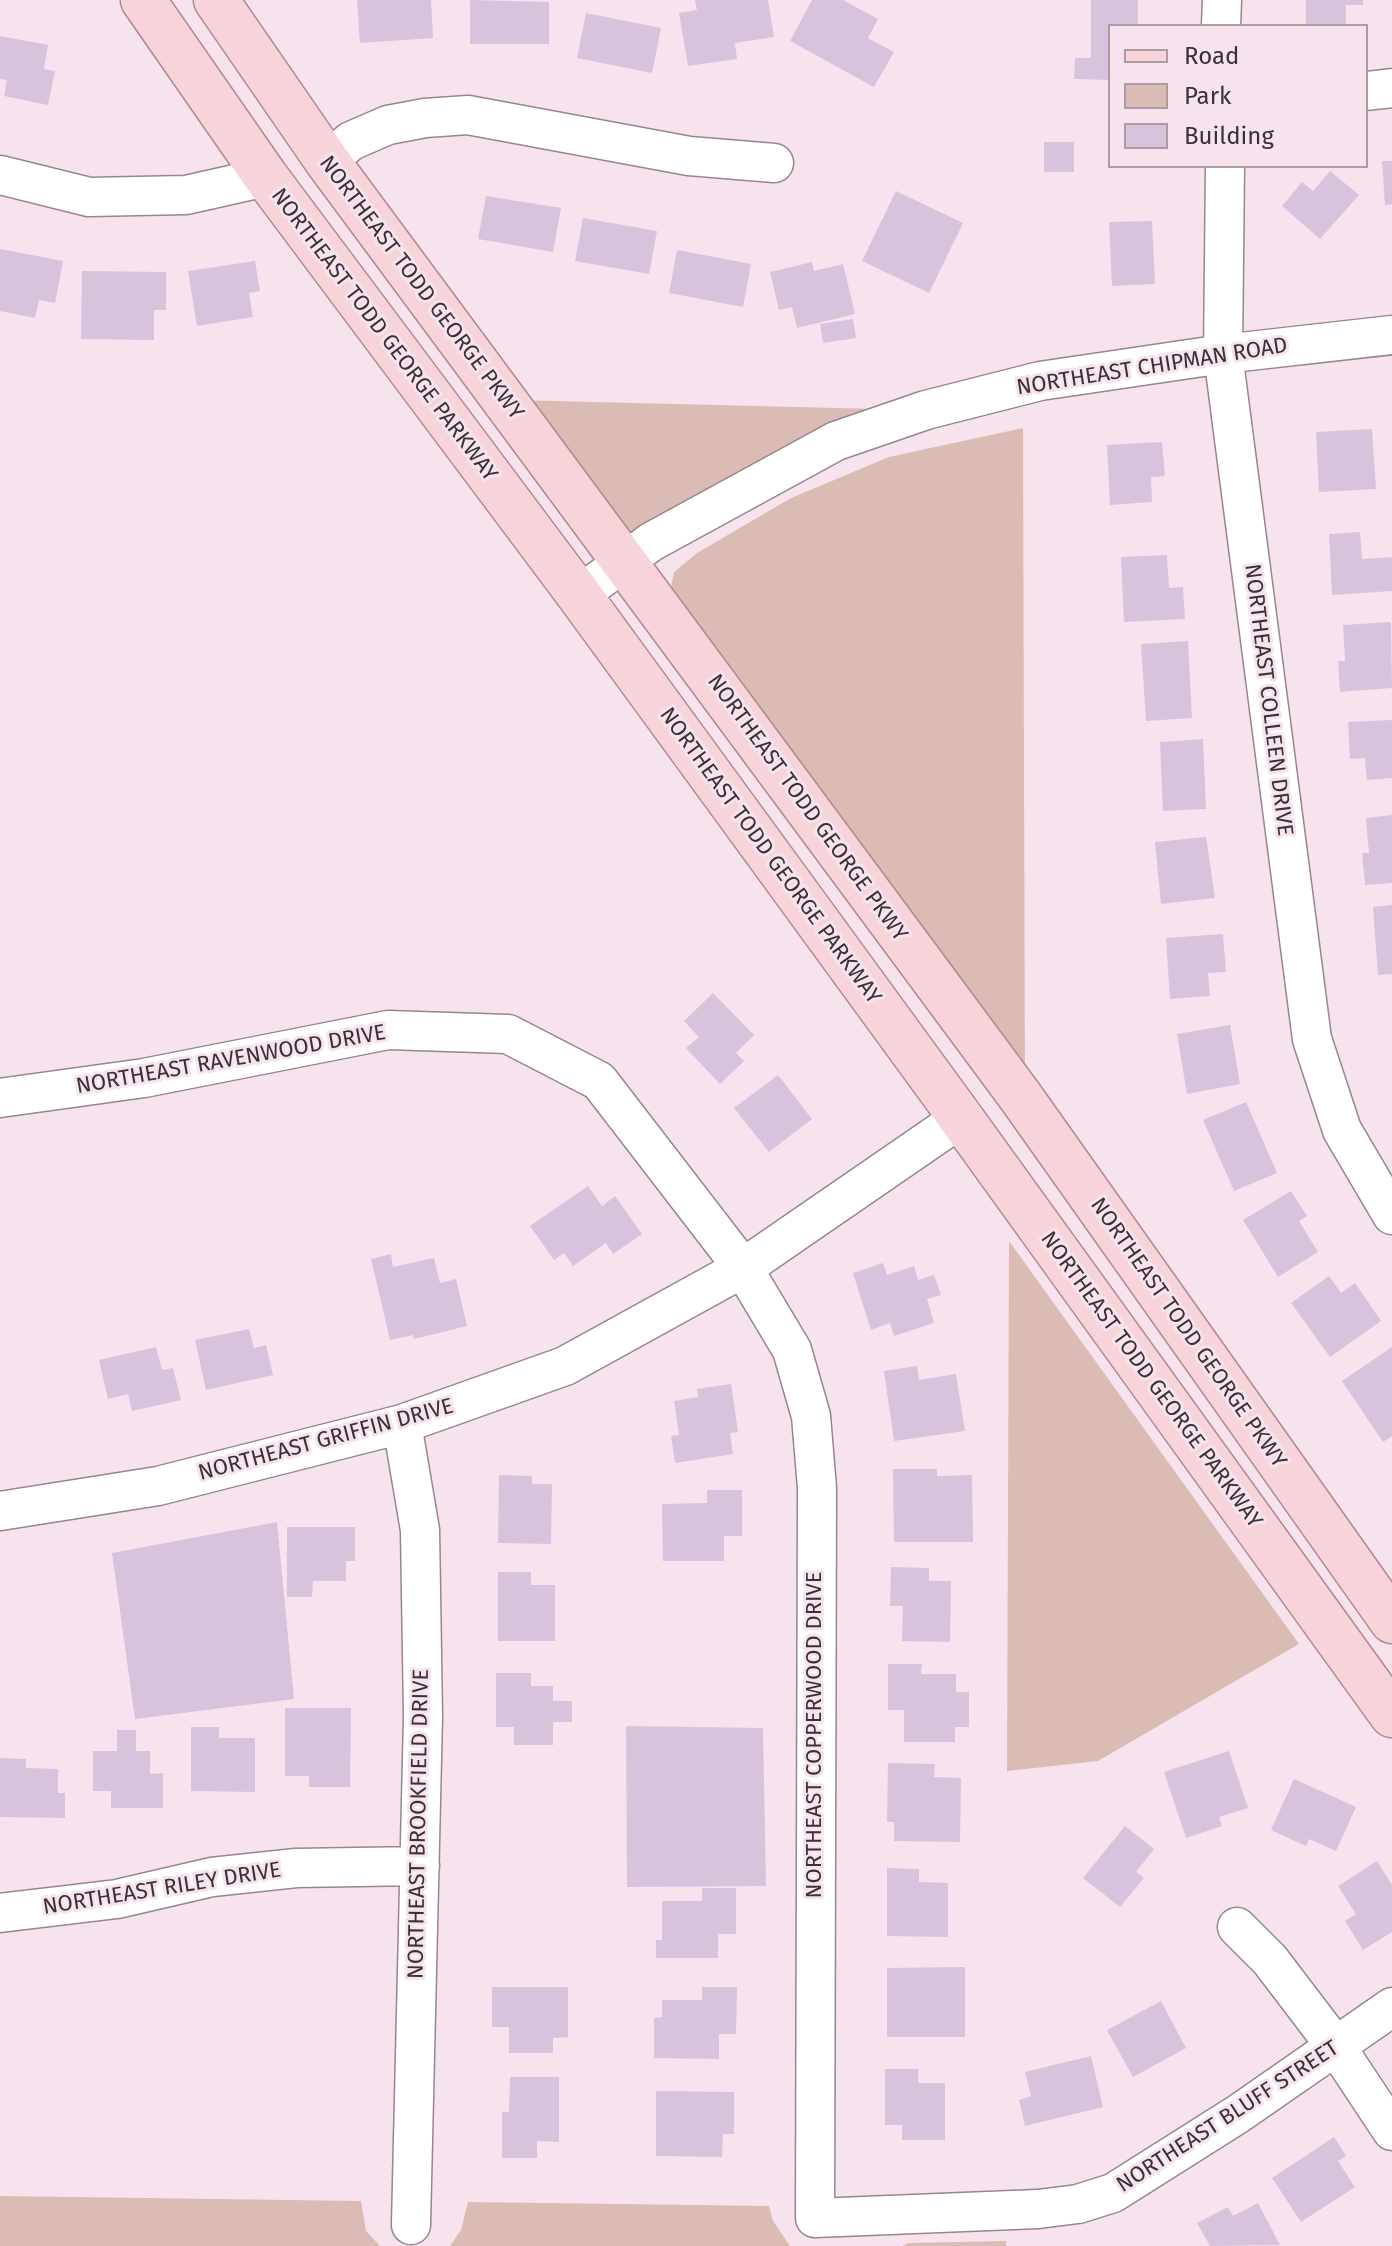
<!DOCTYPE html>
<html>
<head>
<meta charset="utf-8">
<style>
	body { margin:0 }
	#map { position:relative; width:1392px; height:2246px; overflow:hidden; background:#f7e3ee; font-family:"Fira Sans",sans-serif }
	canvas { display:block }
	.legend { position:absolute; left:1108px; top:24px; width:260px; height:144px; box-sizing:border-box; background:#f7e3ee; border:2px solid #ab9ca4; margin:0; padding:10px 14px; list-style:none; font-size:24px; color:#393135 }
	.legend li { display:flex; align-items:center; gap:16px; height:40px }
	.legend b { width:40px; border:2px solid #ab9ca4 }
</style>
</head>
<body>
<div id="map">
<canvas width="1392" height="2246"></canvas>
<ul class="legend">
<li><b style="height:10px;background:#f7d4d9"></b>Road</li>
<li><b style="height:22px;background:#dabcb4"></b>Park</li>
<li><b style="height:22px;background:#d8c3dd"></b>Building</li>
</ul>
</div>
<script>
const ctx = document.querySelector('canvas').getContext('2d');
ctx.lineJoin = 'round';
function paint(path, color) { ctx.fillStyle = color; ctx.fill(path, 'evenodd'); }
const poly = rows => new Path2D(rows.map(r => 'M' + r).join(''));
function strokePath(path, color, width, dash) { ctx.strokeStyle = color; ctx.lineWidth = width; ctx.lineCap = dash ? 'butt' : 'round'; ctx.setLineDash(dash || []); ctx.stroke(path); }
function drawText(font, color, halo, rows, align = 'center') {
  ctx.font = font + ' "Fira Sans",sans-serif'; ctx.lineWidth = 6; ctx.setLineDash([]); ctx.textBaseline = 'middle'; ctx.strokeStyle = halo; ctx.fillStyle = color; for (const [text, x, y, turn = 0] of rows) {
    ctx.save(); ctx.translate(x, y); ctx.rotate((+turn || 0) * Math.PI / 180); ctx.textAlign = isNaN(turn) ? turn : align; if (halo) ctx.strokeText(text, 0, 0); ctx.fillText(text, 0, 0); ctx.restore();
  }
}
paint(poly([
	[514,400,878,409,632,533,607,524],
	[1023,428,1025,1097,669,597,674,572,697,553,791,498,889,457],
	[1009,1241,1299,1644,1098,1761,1007,1771],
	[0,2196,361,2201,366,2231,380,2246,0,2246],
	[468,2202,769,2206,773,2221,790,2246,450,2246,461,2230],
	[1006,2241,1006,2246,902,2246,909,2243]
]), '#dabcb4');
paint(poly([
	[357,0,431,0,433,38,360,43],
	[470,0,549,2,549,44,470,44],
	[695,0,768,0,774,37,735,43,737,59,688,66,679,13,697,10],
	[812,0,843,0,878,19,868,38,894,52,874,87,790,41],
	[1091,0,1138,0,1138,26,1110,26,1110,80,1074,79,1075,58,1091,58],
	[1306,0,1363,0,1363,5,1346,5,1346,26,1306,26],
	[586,13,661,28,652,73,577,58],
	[0,36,48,45,44,69,55,71,48,105,4,96,7,80,0,79],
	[1044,142,1074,142,1074,172,1044,172],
	[1382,161,1392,161,1392,204,1385,205],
	[1330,171,1359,195,1320,239,1282,206,1302,182,1313,191],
	[896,191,963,223,929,293,862,261],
	[486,196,561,208,553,252,478,239],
	[583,218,657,231,649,274,575,261],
	[1152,221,1155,284,1112,286,1109,222],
	[0,249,63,261,55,303,39,300,35,318,0,311],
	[677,250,751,264,743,307,669,293],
	[255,261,260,291,249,293,253,317,197,326,188,271],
	[812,262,814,271,843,264,855,314,797,328,792,307,779,310,770,272],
	[82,271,166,272,166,310,154,310,154,340,81,339],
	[853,319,856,338,823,343,820,324],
	[1372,429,1376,489,1319,492,1316,432],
	[1162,442,1165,476,1151,477,1152,502,1110,505,1107,445],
	[1360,532,1362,559,1392,557,1392,591,1332,595,1329,534],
	[1167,555,1169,588,1183,587,1185,619,1124,622,1121,557],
	[1391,622,1392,688,1340,692,1338,661,1345,661,1343,625],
	[1188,641,1192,718,1146,721,1141,644],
	[1392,720,1392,778,1367,780,1365,758,1350,759,1348,722],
	[1203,739,1206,809,1163,811,1160,742],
	[1392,815,1392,883,1365,885,1362,853,1369,853,1366,818],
	[1206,837,1215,898,1161,904,1155,842],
	[1392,905,1392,974,1378,975,1373,907],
	[1223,934,1226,972,1208,973,1210,996,1170,999,1166,938],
	[713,993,754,1035,736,1053,744,1061,720,1084,686,1048,699,1037,684,1021],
	[1230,1025,1240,1084,1187,1094,1177,1034],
	[778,1075,812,1119,769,1152,734,1108],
	[1246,1102,1277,1173,1234,1191,1203,1120],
	[588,1186,602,1206,615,1196,642,1234,613,1254,606,1243,573,1266,564,1253,554,1260,530,1226],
	[1291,1191,1307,1216,1299,1221,1318,1252,1278,1277,1243,1220],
	[391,1254,393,1267,434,1258,440,1283,456,1279,467,1326,414,1339,413,1335,390,1340,371,1259],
	[883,1263,887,1275,914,1266,918,1280,934,1275,941,1295,927,1299,934,1323,894,1336,890,1323,871,1330,853,1273],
	[1329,1276,1341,1293,1355,1283,1381,1321,1330,1357,1291,1303],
	[249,1329,254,1348,266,1345,273,1375,206,1390,195,1340],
	[156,1347,162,1370,173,1368,181,1400,132,1411,128,1394,108,1399,99,1360],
	[1392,1347,1392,1436,1383,1442,1342,1381],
	[917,1366,919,1380,956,1374,965,1431,894,1441,884,1371],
	[731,1384,738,1432,730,1433,733,1454,675,1463,671,1436,679,1435,674,1401,698,1397,697,1389],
	[893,1469,937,1469,937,1476,972,1475,973,1542,894,1542],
	[499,1475,532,1476,532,1484,552,1484,551,1544,498,1543],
	[707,1490,742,1490,742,1536,724,1536,724,1561,663,1561,662,1504,707,1503],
	[277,1522,294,1699,135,1719,112,1553],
	[287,1527,355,1527,355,1561,346,1561,346,1581,313,1581,312,1597,287,1597],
	[891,1567,929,1568,929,1581,951,1581,950,1642,902,1641,903,1606,890,1606],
	[498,1572,531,1572,531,1585,555,1585,555,1641,498,1641],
	[888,1664,922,1664,921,1674,956,1674,956,1692,969,1692,969,1727,955,1727,955,1742,904,1742,904,1710,888,1710],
	[496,1673,531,1673,531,1686,553,1686,553,1701,572,1701,572,1722,553,1722,553,1745,514,1745,514,1727,496,1727],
	[285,1708,351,1708,350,1787,309,1787,309,1776,285,1776],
	[626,1726,763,1728,766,1886,627,1887],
	[191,1727,219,1727,219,1738,255,1738,255,1792,191,1791],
	[117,1730,136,1730,136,1751,150,1751,150,1774,163,1773,163,1808,111,1808,111,1791,93,1791,93,1751,117,1751],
	[1229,1751,1248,1808,1219,1817,1222,1826,1186,1838,1164,1772],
	[0,1758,26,1759,26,1768,58,1769,58,1793,65,1793,65,1818,0,1817],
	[888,1763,935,1764,934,1777,961,1778,960,1842,894,1841,894,1822,887,1822],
	[1294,1779,1356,1807,1336,1851,1309,1839,1306,1846,1271,1830],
	[1125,1826,1154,1849,1136,1872,1144,1878,1120,1907,1083,1878],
	[1377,1861,1392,1885,1392,1932,1363,1950,1345,1921,1356,1914,1338,1886],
	[887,1868,919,1869,919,1882,948,1883,948,1937,887,1936],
	[702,1888,736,1888,736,1934,718,1934,718,1958,656,1958,656,1940,662,1940,662,1901,702,1901],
	[965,1967,965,2037,887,2037,887,1968],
	[492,1987,568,1987,568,2037,553,2038,553,2053,509,2053,509,2027,492,2027],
	[702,1987,737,1987,736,2034,719,2034,719,2059,654,2058,654,2018,662,2017,662,2000,702,2000],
	[1161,2001,1186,2048,1133,2077,1107,2030],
	[1091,2056,1103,2107,1025,2126,1019,2100,1031,2096,1025,2072],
	[885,2069,918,2069,918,2083,945,2083,945,2140,902,2140,902,2125,885,2125],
	[510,2077,559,2077,559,2142,537,2141,537,2158,502,2158,502,2112,509,2112],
	[656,2091,734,2092,734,2134,723,2134,722,2157,656,2156],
	[1334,2137,1346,2156,1338,2161,1355,2187,1301,2222,1272,2178],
	[1258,2203,1280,2245,1210,2246,1197,2223,1228,2207,1233,2216]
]), '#d8c3dd');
const minor = poly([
	[1221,26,1222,0],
	[1366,91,1392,88],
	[327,161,351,141,388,125,425,118,468,115,689,156,774,163],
	[1225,166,1223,354,1312,1039,1342,1130,1392,1215],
	[0,175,89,197,186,195,266,177],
	[579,595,651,542,836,441,926,410,1040,381,1223,354,1392,335],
	[0,1098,144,1078,388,1030,508,1034,599,1081,743,1268,792,1350,811,1416,817,1488,815,2218,1038,2209,1078,2204,1113,2193,1238,2114,1392,2007],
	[402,1424,420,1530,423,1716,411,2225],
	[0,1511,158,1486,402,1424,565,1366,743,1268,961,1118],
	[0,1913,117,1899,212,1877,296,1868,420,1866],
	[1237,1927,1270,1960,1337,2048,1392,2131]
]);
const major = poly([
	[143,0,266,177,579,595,961,1118,1392,1715],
	[216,0,327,161,1020,1096,1392,1621]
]);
strokePath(minor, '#97858f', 41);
strokePath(major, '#b1888f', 47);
strokePath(minor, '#fff', 38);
strokePath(major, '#f7d4d9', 44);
drawText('22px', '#393135', '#f7e3ee', [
	["NORTHEAST TODD GEORGE PKWY",421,288,53],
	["NORTHEAST TODD GEORGE PARKWAY",384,335,53],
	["NORTHEAST CHIPMAN ROAD",1152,367,-9],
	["NORTHEAST COLLEEN DRIVE",1268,700,83],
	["NORTHEAST TODD GEORGE PKWY",807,808,54],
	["NORTHEAST TODD GEORGE PARKWAY",770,856,54],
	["NORTHEAST RAVENWOOD DRIVE",231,1060,-10],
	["NORTHEAST TODD GEORGE PKWY",1188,1333,55],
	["NORTHEAST TODD GEORGE PARKWAY",1151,1380,54],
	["NORTHEAST GRIFFIN DRIVE",326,1440,-15],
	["NORTHEAST COPPERWOOD DRIVE",815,1735,-90],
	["NORTHEAST BROOKFIELD DRIVE",419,1824,-89],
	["NORTHEAST RILEY DRIVE",162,1889,-9],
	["NORTHEAST BLUFF STREET",1228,2117,-33]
]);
</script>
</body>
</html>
